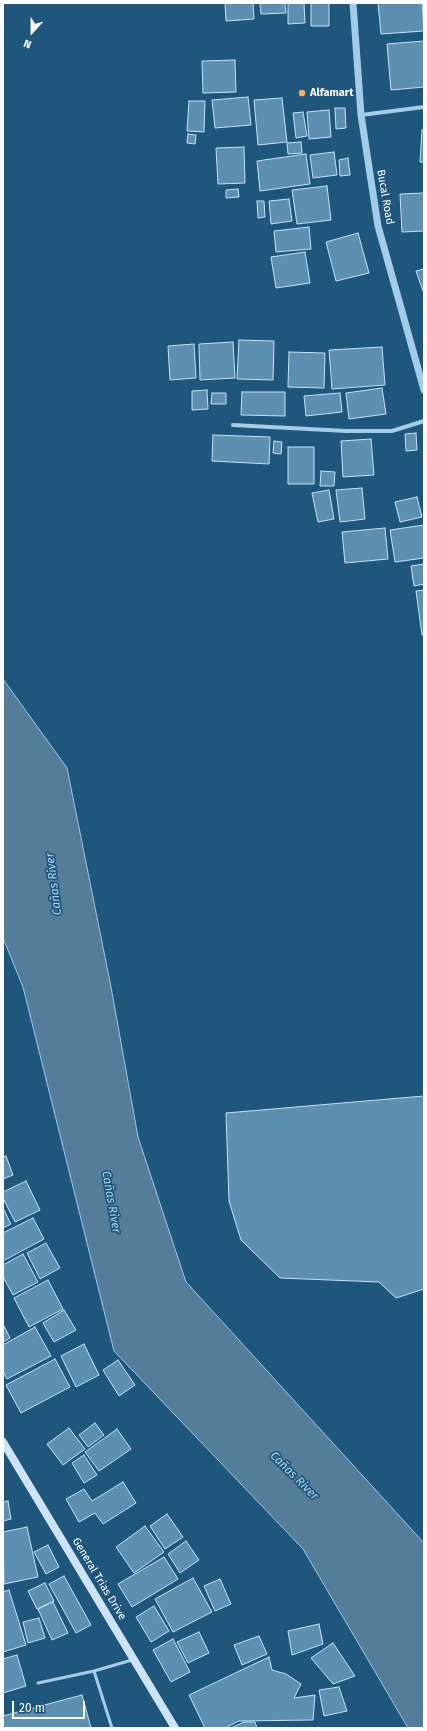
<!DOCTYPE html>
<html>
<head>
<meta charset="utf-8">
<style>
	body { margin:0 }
	#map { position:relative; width:427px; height:1731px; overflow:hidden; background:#1f567c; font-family:"Fira Sans",sans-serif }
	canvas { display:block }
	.frame { position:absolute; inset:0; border:4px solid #fff; pointer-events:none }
	.north { position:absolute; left:12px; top:12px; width:40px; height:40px; -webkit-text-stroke:3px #1f567c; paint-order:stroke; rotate:201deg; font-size:11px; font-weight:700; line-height:16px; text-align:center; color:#fff }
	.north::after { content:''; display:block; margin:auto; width:14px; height:18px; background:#fff; clip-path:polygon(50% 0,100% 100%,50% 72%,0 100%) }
	.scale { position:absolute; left:12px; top:1701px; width:73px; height:18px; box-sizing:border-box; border:2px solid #fff; border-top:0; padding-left:5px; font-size:12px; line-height:14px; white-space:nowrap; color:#fff; -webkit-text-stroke:3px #1f567c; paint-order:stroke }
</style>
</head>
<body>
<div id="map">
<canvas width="427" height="1731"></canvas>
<div class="frame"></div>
<div class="north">N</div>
<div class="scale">20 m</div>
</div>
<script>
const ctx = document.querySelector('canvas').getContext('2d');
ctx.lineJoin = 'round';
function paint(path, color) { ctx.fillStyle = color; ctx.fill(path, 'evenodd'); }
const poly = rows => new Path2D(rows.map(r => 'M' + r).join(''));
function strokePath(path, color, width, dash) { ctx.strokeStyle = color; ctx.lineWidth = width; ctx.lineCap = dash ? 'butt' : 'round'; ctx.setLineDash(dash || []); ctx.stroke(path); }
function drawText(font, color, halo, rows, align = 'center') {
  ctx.font = font + ' "Fira Sans",sans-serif'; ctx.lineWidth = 3.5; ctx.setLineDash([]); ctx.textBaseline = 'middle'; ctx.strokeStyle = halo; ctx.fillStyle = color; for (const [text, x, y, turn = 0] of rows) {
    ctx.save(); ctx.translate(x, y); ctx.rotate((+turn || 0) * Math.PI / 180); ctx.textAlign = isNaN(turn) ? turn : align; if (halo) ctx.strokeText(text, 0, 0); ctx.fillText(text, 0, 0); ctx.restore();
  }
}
const water = poly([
	[3,679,67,768,111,987,138,1137,186,1282,424,1543,424,1728,408,1728,303,1549,114,1351,23,987,3,938,3,679]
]);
paint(water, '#557d99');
strokePath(water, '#95c9e8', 1);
const building = poly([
	[225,3,253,3,254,19,226,21,225,3],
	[260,3,285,3,286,13,261,14,260,3],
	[288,3,304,3,305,23,288,24,288,3],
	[311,3,329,3,329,26,311,26,311,3],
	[378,3,422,3,424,31,381,34,378,3],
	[424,41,424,87,391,90,387,44,424,41],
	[235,60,236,92,203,93,202,61,235,60],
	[248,97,251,125,215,128,212,100,248,97],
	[282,98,287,142,258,145,254,100,282,98],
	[189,101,205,101,204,132,187,131,189,101],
	[335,108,345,108,346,128,336,129,335,108],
	[329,110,331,137,309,139,307,112,329,110],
	[303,112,307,136,296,138,293,113,303,112],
	[422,130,424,130,424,162,420,162,422,130],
	[188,134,196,135,195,144,187,143,188,134],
	[301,142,302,153,288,154,287,143,301,142],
	[244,147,245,183,218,184,216,148,244,147],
	[334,152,337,175,313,178,310,155,334,152],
	[306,154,310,184,260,191,257,161,306,154],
	[348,158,350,175,340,176,339,160,348,158],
	[327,186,331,220,297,224,292,190,327,186],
	[238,189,239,197,226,198,226,190,238,189],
	[424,193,424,231,402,232,400,194,424,193],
	[289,199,292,221,271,224,269,201,289,199],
	[257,201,264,201,265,217,258,218,257,201],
	[309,227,311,249,276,252,274,231,309,227],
	[358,233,369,273,336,281,326,242,358,233],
	[305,252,310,283,276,288,271,257,305,252],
	[424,269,424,291,423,291,416,271,424,269],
	[239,340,274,341,273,380,237,379,239,340],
	[233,342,235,378,200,380,199,344,233,342],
	[194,344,196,378,170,380,168,346,194,344],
	[382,347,385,385,332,389,329,350,382,347],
	[289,352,325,353,324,388,288,387,289,352],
	[382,388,386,414,349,419,346,393,382,388],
	[207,390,208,409,192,410,192,391,207,390],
	[242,392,285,392,285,416,241,415,242,392],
	[212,393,226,393,226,404,211,404,212,393],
	[340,393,342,412,306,416,304,396,340,393],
	[416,433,417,450,406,451,405,434,416,433],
	[213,435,270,437,269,464,212,461,213,435],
	[371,439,374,475,343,477,341,441,371,439],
	[274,441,282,442,281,454,273,453,274,441],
	[288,447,314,447,314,484,288,484,288,447],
	[321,471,335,472,334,486,320,486,321,471],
	[362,488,365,519,340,522,336,490,362,488],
	[329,490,334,519,318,522,312,493,329,490],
	[417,497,422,517,400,522,395,502,417,497],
	[424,525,424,558,395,562,390,530,424,525],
	[385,528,388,559,345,563,342,532,385,528],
	[424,564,424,584,414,586,411,566,424,564],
	[424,590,424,634,422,635,416,591,424,590],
	[424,1096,424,1289,396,1298,379,1282,280,1278,241,1240,229,1201,226,1113,424,1096],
	[6,1156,13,1175,3,1179,3,1157,6,1156],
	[26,1181,40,1210,15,1222,3,1198,3,1192,26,1181],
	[3,1208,11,1224,3,1228,3,1208],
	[33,1218,44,1239,3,1261,3,1233,33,1218],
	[46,1243,60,1268,40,1279,27,1253,46,1243],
	[23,1254,38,1282,13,1295,3,1277,3,1265,23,1254],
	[48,1280,63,1309,29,1327,14,1298,48,1280],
	[64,1310,76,1330,54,1342,43,1323,64,1310],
	[3,1324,10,1338,3,1342,3,1324],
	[35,1327,51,1356,7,1379,3,1371,3,1345,35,1327],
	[84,1344,99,1375,76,1387,61,1356,84,1344],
	[55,1359,70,1387,21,1413,6,1385,55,1359],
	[118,1360,135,1385,119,1396,103,1370,118,1360],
	[95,1423,104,1435,88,1447,79,1435,95,1423],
	[69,1428,85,1449,63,1465,47,1444,69,1428],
	[117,1429,131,1449,99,1471,85,1452,117,1429],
	[84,1455,97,1475,84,1483,72,1463,84,1455],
	[123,1482,136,1503,103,1524,95,1513,79,1522,66,1499,84,1489,92,1501,123,1482],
	[8,1501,11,1519,3,1521,3,1502,8,1501],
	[167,1514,183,1537,165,1549,150,1526,167,1514],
	[145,1526,164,1552,134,1573,116,1547,145,1526],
	[27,1527,38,1577,4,1584,3,1532,27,1527],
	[186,1541,199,1560,180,1573,168,1554,186,1541],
	[48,1545,59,1567,46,1574,34,1552,48,1545],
	[164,1557,178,1579,132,1607,118,1584,164,1557],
	[64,1576,91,1625,76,1633,49,1584,64,1576],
	[193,1578,212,1612,173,1632,155,1599,193,1578],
	[220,1579,231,1604,215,1611,204,1586,220,1579],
	[45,1583,54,1601,37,1609,28,1591,45,1583],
	[9,1590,26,1645,3,1652,3,1592,9,1590],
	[53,1602,68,1633,52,1640,38,1609,53,1602],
	[154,1606,169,1631,151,1642,136,1617,154,1606],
	[39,1618,45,1638,28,1643,23,1622,39,1618],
	[319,1624,323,1644,292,1655,288,1631,319,1624],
	[199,1632,209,1653,188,1663,177,1642,199,1632],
	[259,1636,267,1654,242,1665,234,1645,259,1636],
	[173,1639,190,1672,171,1682,153,1650,173,1639],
	[333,1643,355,1676,333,1684,311,1658,333,1643],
	[17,1655,26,1686,3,1693,3,1659,17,1655],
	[269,1657,272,1670,286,1674,301,1684,294,1698,315,1695,313,1720,239,1721,225,1728,205,1728,189,1695,269,1657],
	[339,1687,347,1711,324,1716,319,1690,339,1687],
	[82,1695,91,1728,3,1728,3,1716,82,1695],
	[244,1722,255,1722,257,1728,231,1728,244,1722]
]);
paint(building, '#5d8fb0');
strokePath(building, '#c5e2f5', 1);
strokePath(poly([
	[94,1671,112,1728],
	[38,1683,94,1671,132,1660]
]), '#a2cce7', 3);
strokePath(poly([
	[361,115,424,107],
	[233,425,346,431,392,431,424,421]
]), '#a2cce7', 4);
strokePath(poly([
	[353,3,361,115,378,226,424,390]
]), '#a2cce7', 7);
strokePath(poly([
	[3,1442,175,1728]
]), '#cce4f6', 8);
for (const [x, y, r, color] of [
	[302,93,4,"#f5b462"]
]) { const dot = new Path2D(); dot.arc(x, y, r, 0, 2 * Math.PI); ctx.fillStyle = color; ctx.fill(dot); strokePath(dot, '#1f567c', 1.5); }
drawText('bold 11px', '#fff', '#1f567c', [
	["Alfamart",310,93]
], 'left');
drawText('11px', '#fff', '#1f567c', [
	["Bucal Road",385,197,80],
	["General Trias Drive",99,1579,59]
]);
drawText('italic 12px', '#add5ef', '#1f567c', [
	["Cañas River",54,884,-97],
	["Cañas River",111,1202,80],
	["Cañas River",294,1476,45]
]);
</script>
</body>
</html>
